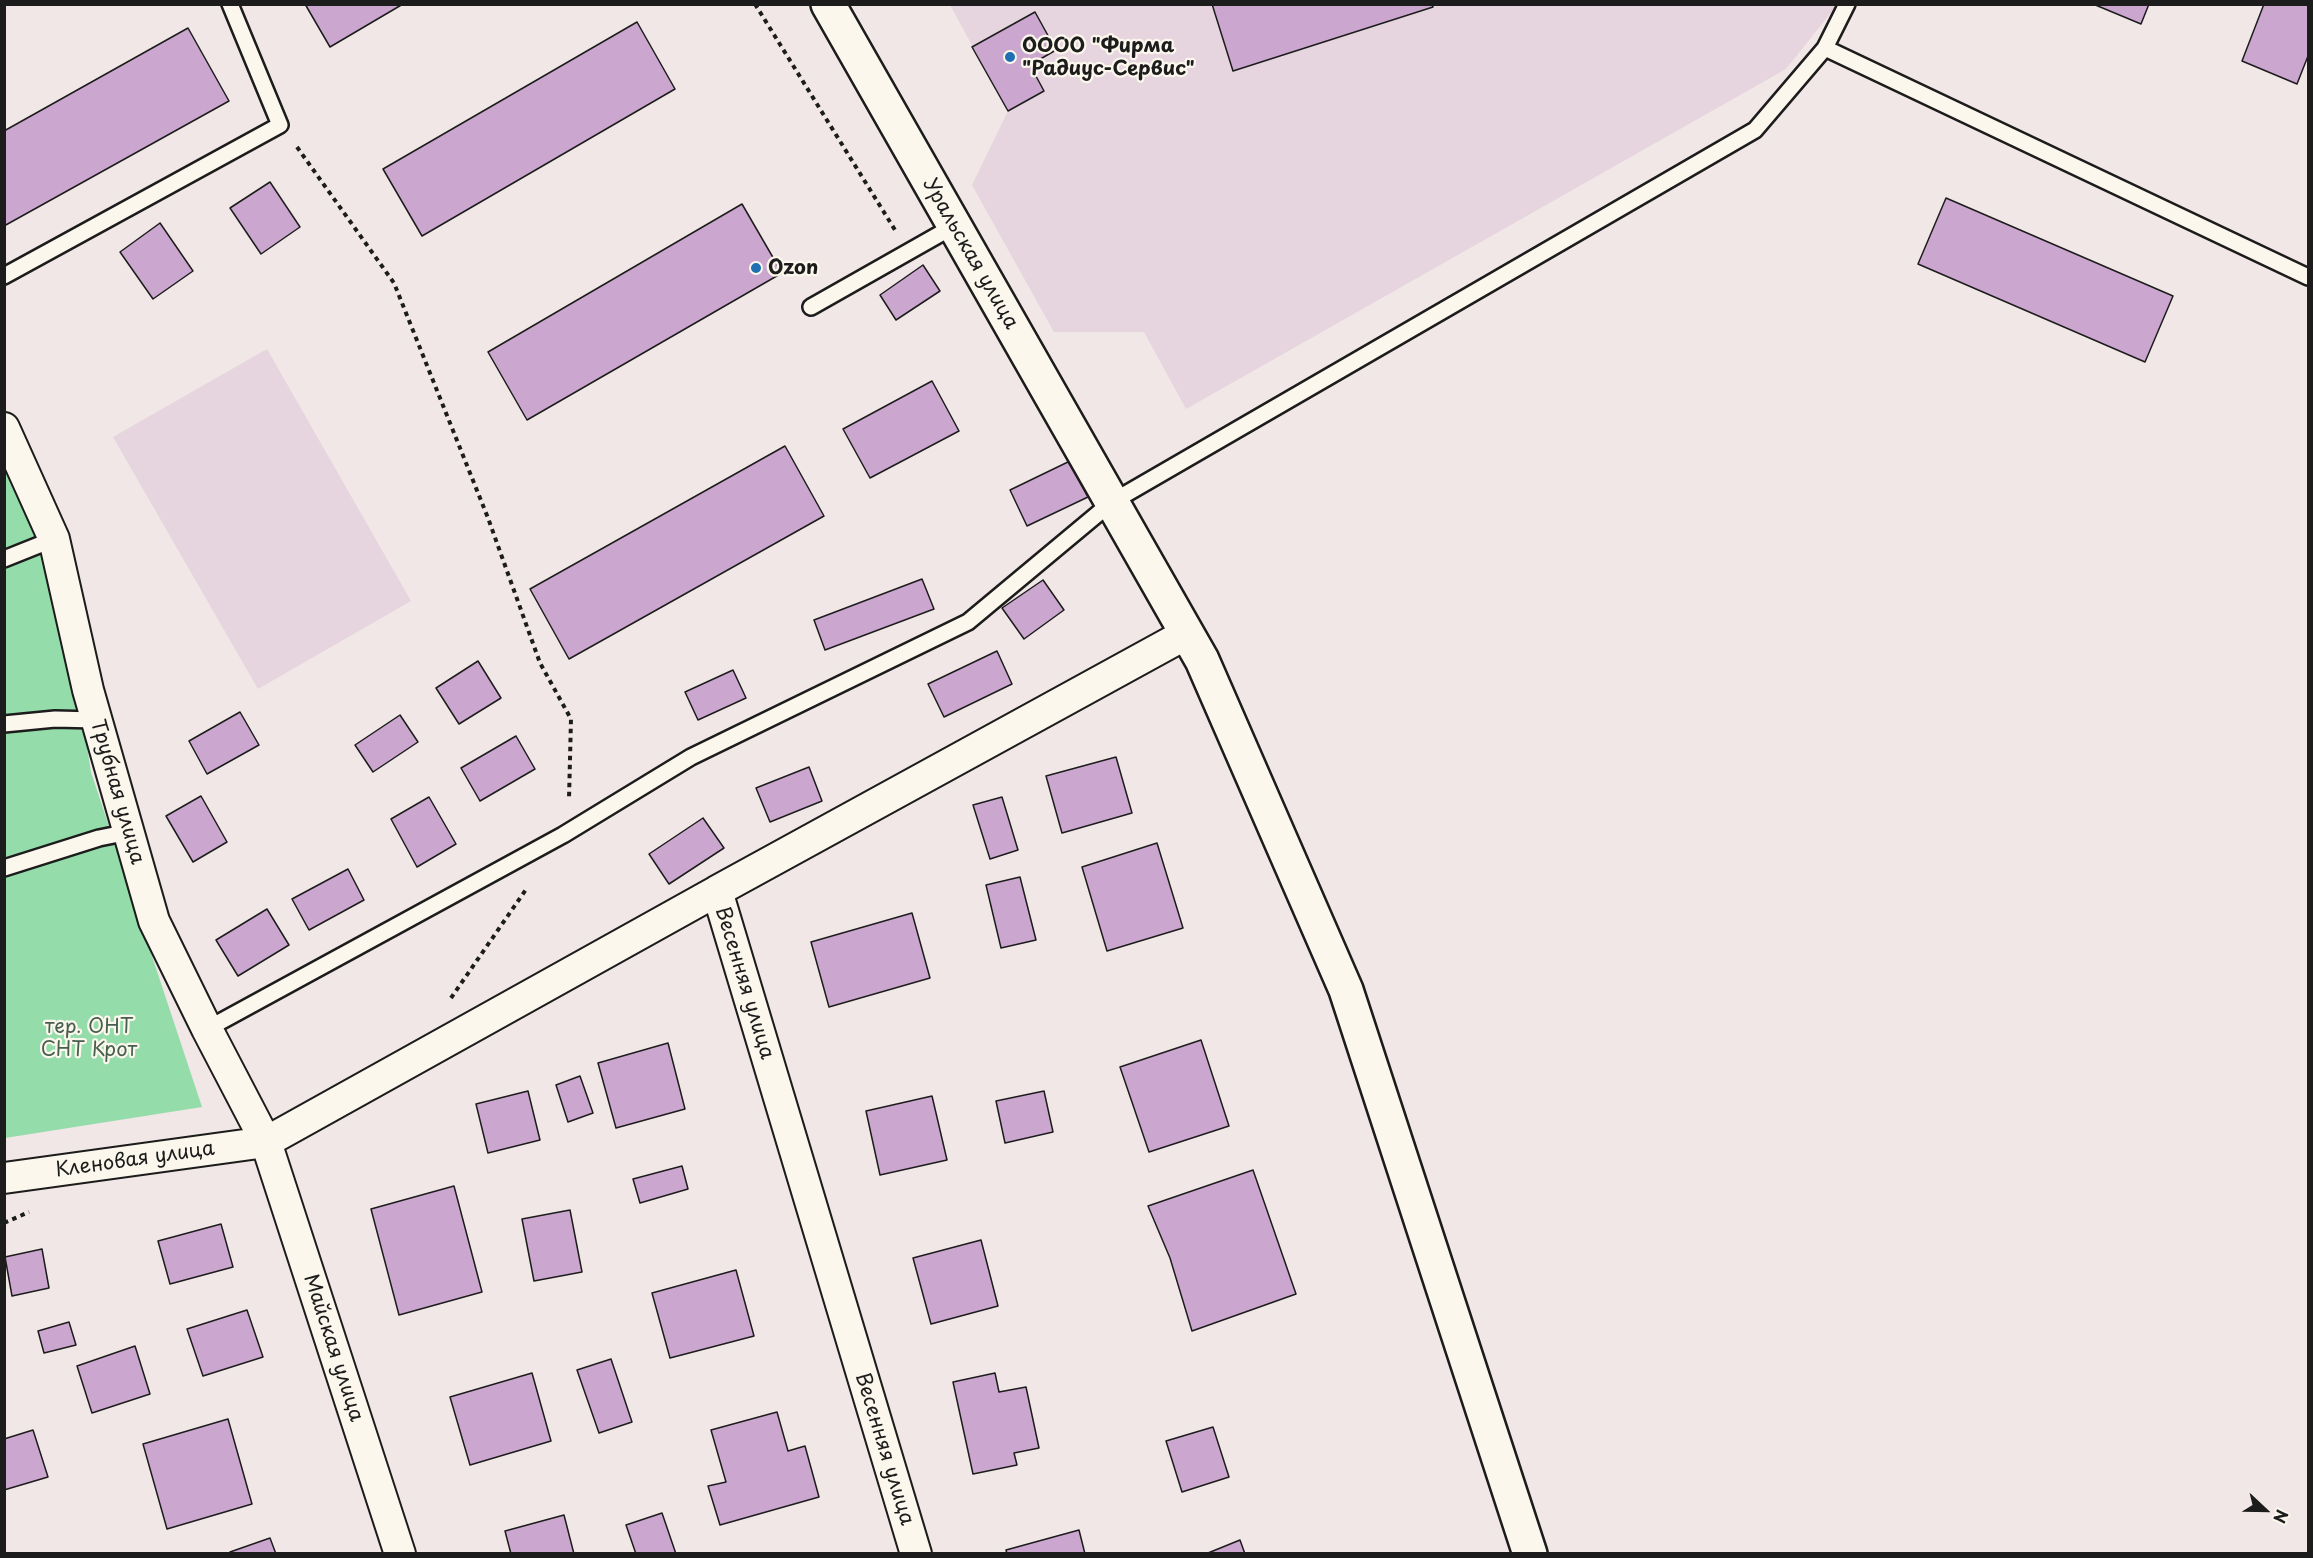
<!DOCTYPE html>
<html>
<head>
<meta charset="utf-8">
<style>
	body { margin:0 }
	#map { position:relative; width:2313px; height:1558px; overflow:hidden; background:#f1e7e6; font-family:"Playpen Sans",sans-serif }
	canvas { display:block }
	.frame { position:absolute; inset:0; border:6px solid #1c1c1c; pointer-events:none }
	.north { position:absolute; left:2235px; top:1480px; width:60px; height:60px; -webkit-text-stroke:4px #fbf7ec; paint-order:stroke; rotate:112deg; font-size:16px; font-weight:700; line-height:24px; text-align:center; color:#1c1c1c }
	.north::after { content:''; display:block; margin:auto; width:21px; height:27px; background:#1c1c1c; clip-path:polygon(50% 0,100% 100%,50% 72%,0 100%) }
</style>
</head>
<body>
<div id="map">
<canvas width="2313" height="1558"></canvas>
<div class="frame"></div>
<div class="north">N</div>
</div>
<script>
const ctx = document.querySelector('canvas').getContext('2d');
ctx.lineJoin = 'round';
function paint(path, color) { ctx.fillStyle = color; ctx.fill(path, 'evenodd'); }
const poly = rows => new Path2D(rows.map(r => 'M' + r).join(''));
function strokePath(path, color, width, dash) { ctx.strokeStyle = color; ctx.lineWidth = width; ctx.lineCap = dash ? 'butt' : 'round'; ctx.setLineDash(dash || []); ctx.stroke(path); }
function drawText(font, color, halo, rows, align = 'center') {
  ctx.font = font + ' "Playpen Sans",sans-serif'; ctx.lineWidth = 4.5; ctx.setLineDash([]); ctx.textBaseline = 'middle'; ctx.strokeStyle = halo; ctx.fillStyle = color; for (const [text, x, y, turn = 0] of rows) {
    ctx.save(); ctx.translate(x, y); ctx.rotate((+turn || 0) * Math.PI / 180); ctx.textAlign = isNaN(turn) ? turn : align; if (halo) ctx.strokeText(text, 0, 0); ctx.fillText(text, 0, 0); ctx.restore();
  }
}
paint(poly([
	[950,5,1837,5,1786,69,1186,409,1144,332,1054,332,972,185,1008,111],
	[267,349,411,601,258,689,113,437]
]), '#e6d4df');
paint(poly([
	[4,460,54,539,91,772,202,1107,5,1138]
]), '#95dcab');
const building = poly([
	[305,4,403,4,330,47,305,4],
	[1212,4,1432,4,1433,7,1233,71,1212,4],
	[2093,4,2149,4,2141,24,2093,4],
	[2264,4,2308,4,2308,56,2297,84,2242,61,2264,4],
	[1035,12,1056,50,1030,65,1044,91,1008,111,972,47,1035,12],
	[637,22,675,89,422,236,383,169,637,22],
	[188,28,229,101,4,226,4,131,188,28],
	[270,182,300,227,261,254,230,208,270,182],
	[1946,198,2173,296,2145,362,1918,264,1946,198],
	[742,204,782,273,527,420,488,352,742,204],
	[160,223,193,271,153,299,120,252,160,223],
	[923,265,940,291,896,320,880,295,923,265],
	[932,381,959,431,870,478,843,429,932,381],
	[785,446,824,516,569,659,530,589,785,446],
	[1070,461,1088,497,1027,526,1010,490,1070,461],
	[922,579,934,609,825,650,814,620,922,579],
	[1043,580,1064,610,1024,639,1002,608,1043,580],
	[997,651,1012,684,944,717,928,684,997,651],
	[478,661,501,698,459,724,436,688,478,661],
	[733,670,746,698,698,720,685,692,733,670],
	[240,712,259,745,207,774,189,741,240,712],
	[400,715,418,742,373,772,355,745,400,715],
	[516,736,535,769,480,801,461,768,516,736],
	[1116,757,1132,813,1062,833,1046,776,1116,757],
	[809,767,822,801,770,822,756,788,809,767],
	[201,796,227,842,193,862,166,816,201,796],
	[429,797,456,844,417,867,391,819,429,797],
	[1002,797,1018,850,990,859,973,805,1002,797],
	[703,818,724,848,669,884,649,854,703,818],
	[1157,843,1183,928,1107,951,1082,867,1157,843],
	[348,869,364,900,309,930,292,899,348,869],
	[1020,877,1036,940,1001,948,986,885,1020,877],
	[267,909,289,945,238,976,216,940,267,909],
	[912,913,930,978,829,1007,811,942,912,913],
	[1201,1040,1229,1126,1149,1152,1120,1067,1201,1040],
	[668,1043,685,1109,616,1128,598,1063,668,1043],
	[580,1076,593,1113,568,1122,556,1085,580,1076],
	[528,1091,540,1140,488,1153,476,1104,528,1091],
	[1044,1091,1053,1132,1005,1143,996,1101,1044,1091],
	[932,1096,947,1160,880,1175,866,1111,932,1096],
	[682,1166,688,1189,640,1203,633,1179,682,1166],
	[1253,1170,1296,1294,1192,1331,1170,1258,1148,1206,1253,1170],
	[454,1186,482,1292,399,1315,371,1209,454,1186],
	[570,1210,582,1272,534,1281,522,1219,570,1210],
	[221,1224,233,1267,170,1284,158,1241,221,1224],
	[981,1240,998,1306,931,1324,913,1258,981,1240],
	[42,1249,49,1288,12,1296,5,1257,42,1249],
	[736,1270,754,1336,670,1358,652,1293,736,1270],
	[247,1310,263,1357,203,1376,187,1329,247,1310],
	[69,1322,76,1345,44,1353,38,1331,69,1322],
	[135,1346,150,1394,92,1413,77,1366,135,1346],
	[611,1359,632,1422,599,1433,577,1370,611,1359],
	[532,1373,551,1441,470,1465,450,1397,532,1373],
	[995,1373,999,1392,1026,1387,1039,1448,1014,1453,1017,1465,973,1474,953,1382,995,1373],
	[777,1412,788,1451,805,1446,819,1497,720,1525,708,1486,726,1482,711,1430,777,1412],
	[228,1419,252,1504,167,1529,143,1444,228,1419],
	[1213,1427,1229,1477,1182,1492,1166,1441,1213,1427],
	[33,1430,48,1477,4,1490,4,1439,33,1430],
	[662,1513,676,1554,636,1554,626,1525,662,1513],
	[564,1515,574,1554,511,1554,505,1531,564,1515],
	[1079,1530,1085,1554,1007,1554,1006,1550,1079,1530],
	[270,1538,276,1554,230,1554,230,1552,270,1538],
	[1240,1540,1245,1554,1208,1553,1240,1540]
]);
paint(building, '#cba6cf');
strokePath(building, '#1c1c1c', 1.5);
const service = poly([
	[1825,48,2308,277],
	[4,276,280,125,230,4],
	[811,307,954,226],
	[4,559,54,539],
	[4,724,55,719,96,720],
	[4,868,99,838,129,832],
	[207,1029,563,835,691,757,968,622,1112,502,1755,130,1825,48,1847,4]
]);
const minor = poly([
	[4,428,54,539,88,690,154,921,207,1029,266,1142,400,1554],
	[4,1178,266,1142,717,891],
	[916,1554,717,891,1186,634]
]);
const tertiary = poly([
	[828,4,1202,660,1346,990,1530,1554]
]);
strokePath(service, '#1c1c1c', 20);
strokePath(minor, '#1c1c1c', 34);
strokePath(tertiary, '#1c1c1c', 38);
strokePath(poly([
	[755,4,895,230],
	[297,147,394,283,488,518,540,663,571,719,569,799],
	[451,998,527,888],
	[4,1223,29,1212]
]), '#1c1c1c', 4, [4.5, 4.5]);
strokePath(service, '#fbf7ec', 15);
strokePath(minor, '#fbf7ec', 30);
strokePath(tertiary, '#fbf7ec', 33);
for (const [x, y, r, color] of [
	[1010,57,6,"#1f6fb2"],
	[756,268,6,"#1f6fb2"]
]) { const dot = new Path2D(); dot.arc(x, y, r, 0, 2 * Math.PI); ctx.fillStyle = color; ctx.fill(dot); strokePath(dot, '#fbf7ec', 2); }
drawText('bold 20px', '#1c1c1c', '#fbf7ec', [
	["ОООО \"Фирма",1022,46],
	["\"Радиус-Сервис\"",1022,69],
	["Ozon",768,268]
], 'left');
drawText('20px', '#1c1c1c', '#fbf7ec', [
	["Уральская улица",970,254,60],
	["Трубная улица",117,792,74],
	["Весенняя улица",744,983,73],
	["Кленовая улица",135,1160,-8],
	["Майская улица",333,1348,72],
	["Весенняя улица",884,1449,73]
]);
drawText('20px', '#465f4e', '#fbf7ec', [
	["тер. ОНТ",89,1027],
	["СНТ Крот",89,1050]
]);
</script>
</body>
</html>
